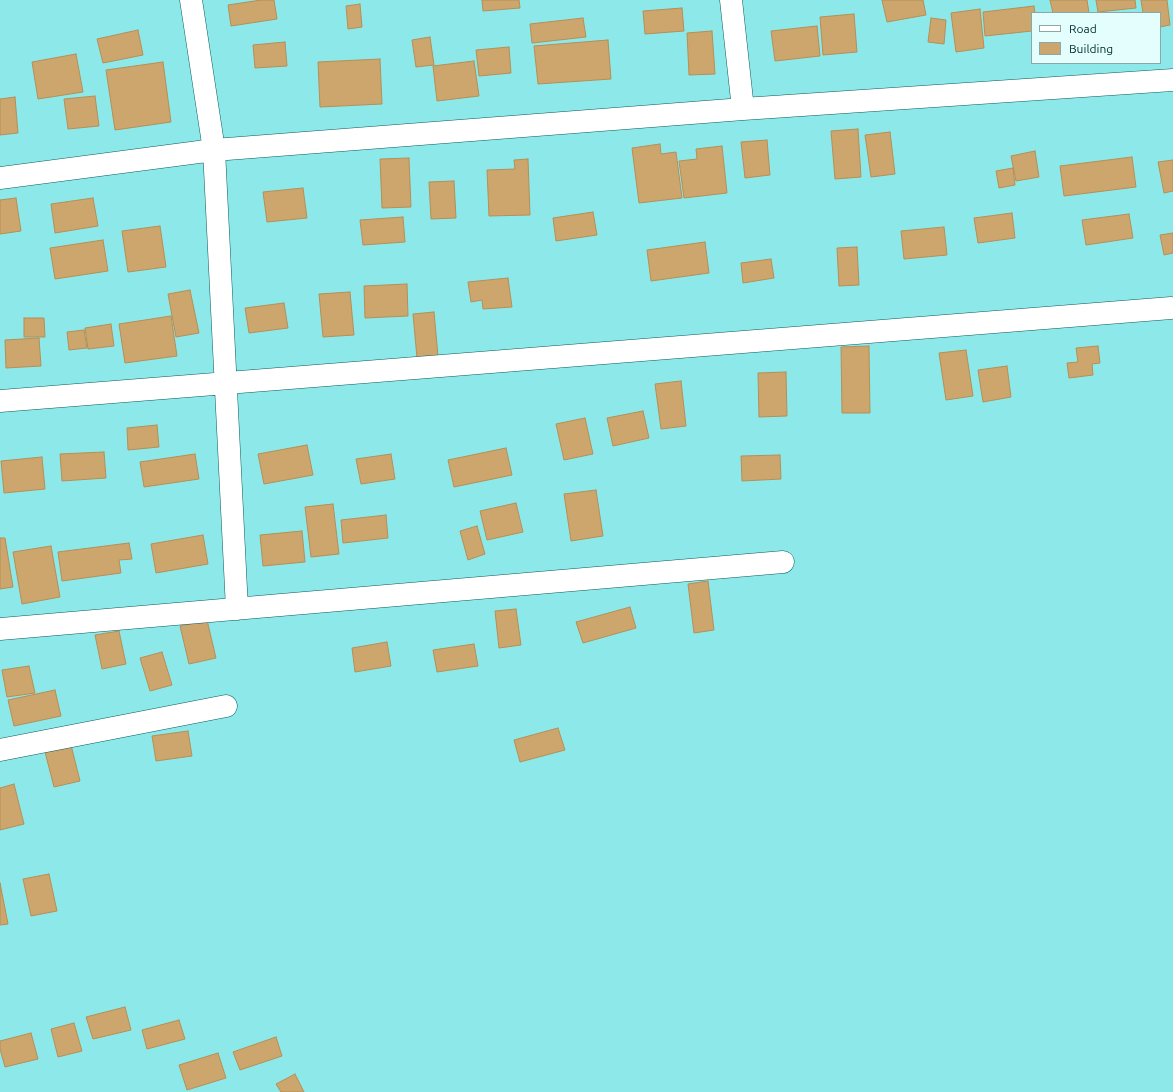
<!DOCTYPE html>
<html>
<head>
<meta charset="utf-8">
<style>
	body { margin:0 }
	#map { position:relative; width:1173px; height:1092px; overflow:hidden; background:#8de8ea; font-family:Ubuntu,sans-serif }
	canvas { display:block }
	.legend { position:absolute; left:1031px; top:12px; width:130px; height:52px; box-sizing:border-box; background:#e4fdfd; border:1px solid #89a9a9; margin:0; padding:5px 7px; list-style:none; font-size:12px; color:#012a2b }
	.legend li { display:flex; align-items:center; gap:8px; height:20px }
	.legend b { width:20px; border:1px solid #89a9a9 }
</style>
</head>
<body>
<div id="map">
<canvas width="1173" height="1092"></canvas>
<ul class="legend">
<li><b style="height:5px;background:#fff"></b>Road</li>
<li><b style="height:11px;background:#cca66c"></b>Building</li>
</ul>
</div>
<script>
const ctx = document.querySelector('canvas').getContext('2d');
ctx.lineJoin = 'round';
function paint(path, color) { ctx.fillStyle = color; ctx.fill(path, 'evenodd'); }
const poly = rows => new Path2D(rows.map(r => 'M' + r).join(''));
function strokePath(path, color, width, dash) { ctx.strokeStyle = color; ctx.lineWidth = width; ctx.lineCap = dash ? 'butt' : 'round'; ctx.setLineDash(dash || []); ctx.stroke(path); }
const building = poly([
	[261,0,274,0,277,19,231,26,228,5,261,0],
	[482,0,519,0,520,8,483,11,482,0],
	[882,0,923,0,926,15,887,22,882,0],
	[1050,0,1087,0,1089,13,1053,13,1050,0],
	[1096,0,1135,0,1136,8,1098,12,1096,0],
	[1141,0,1167,0,1170,25,1160,27,1160,13,1143,13,1141,0],
	[360,4,362,27,348,29,346,6,360,4],
	[1034,6,1035,13,1032,13,1032,31,985,36,983,12,1034,6],
	[682,8,684,31,645,34,643,11,682,8],
	[980,9,984,48,956,52,951,13,980,9],
	[854,14,857,52,823,55,820,17,854,14],
	[583,18,586,37,532,43,530,24,583,18],
	[931,18,946,20,944,44,928,42,931,18],
	[817,26,820,56,775,61,771,31,817,26],
	[138,30,143,55,103,63,97,39,138,30],
	[712,31,715,74,689,75,687,33,712,31],
	[430,37,434,65,416,67,412,40,430,37],
	[608,40,611,79,538,84,534,46,608,40],
	[285,42,287,66,255,68,253,45,285,42],
	[509,47,511,73,479,76,476,50,509,47],
	[76,54,83,92,38,99,32,62,76,54],
	[380,59,382,104,320,107,318,62,380,59],
	[474,61,479,96,437,101,433,66,474,61],
	[163,62,171,122,115,130,106,70,163,62],
	[95,96,99,126,68,129,64,99,95,96],
	[15,97,18,133,0,135,0,99,15,97],
	[858,129,861,177,835,179,831,131,858,129],
	[890,132,895,174,871,177,865,135,890,132],
	[767,140,770,175,745,178,741,142,767,140],
	[660,144,661,154,676,152,682,198,639,203,632,148,660,144],
	[722,146,727,193,684,198,679,161,697,159,696,149,722,146],
	[1035,151,1039,177,1016,181,1011,156,1035,151],
	[1132,157,1136,187,1064,196,1060,166,1132,157],
	[409,158,411,207,382,208,380,159,409,158],
	[528,159,530,215,489,216,487,170,515,169,514,160,528,159],
	[1173,160,1173,191,1164,193,1158,162,1173,160],
	[1013,168,1015,185,999,188,996,171,1013,168],
	[454,181,456,218,431,219,429,182,454,181],
	[303,188,307,218,267,222,263,192,303,188],
	[16,198,21,231,0,234,0,200,16,198],
	[93,198,98,226,55,233,51,204,93,198],
	[593,212,597,235,556,241,553,218,593,212],
	[1012,213,1015,238,978,243,974,218,1012,213],
	[1129,214,1133,238,1086,245,1082,220,1129,214],
	[403,217,405,242,363,245,360,220,403,217],
	[160,226,166,267,128,272,122,231,160,226],
	[944,227,947,255,904,259,901,231,944,227],
	[1173,233,1173,253,1164,255,1160,235,1173,233],
	[103,240,108,271,55,279,50,248,103,240],
	[705,242,709,273,651,281,647,250,705,242],
	[857,247,859,285,839,286,837,248,857,247],
	[771,259,774,278,743,283,741,263,771,259],
	[508,278,512,307,483,309,482,300,471,302,468,282,508,278],
	[407,284,408,316,365,318,364,286,407,284],
	[190,290,199,333,176,337,168,294,190,290],
	[350,292,354,335,323,337,319,294,350,292],
	[284,303,288,328,249,333,245,308,284,303],
	[434,312,438,356,417,358,413,314,434,312],
	[171,316,177,356,125,363,119,324,171,316],
	[24,318,44,318,45,337,24,337,24,318],
	[111,324,114,346,88,349,85,328,111,324],
	[84,330,87,348,69,350,67,332,84,330],
	[39,338,41,366,6,368,5,340,39,338],
	[869,346,870,413,842,413,841,347,869,346],
	[1098,346,1100,363,1092,364,1093,375,1069,378,1067,363,1078,362,1076,348,1098,346],
	[966,350,973,396,946,400,939,353,966,350],
	[1007,366,1011,397,983,402,978,370,1007,366],
	[786,372,787,416,759,417,758,373,786,372],
	[681,381,686,426,661,429,655,384,681,381],
	[643,411,649,438,613,446,607,418,643,411],
	[585,418,593,454,564,460,556,424,585,418],
	[157,425,159,447,128,450,127,428,157,425],
	[307,445,313,475,264,484,258,454,307,445],
	[506,448,512,475,454,487,448,460,506,448],
	[104,452,106,478,62,481,60,454,104,452],
	[195,454,199,479,144,487,140,462,195,454],
	[391,454,395,479,361,484,356,459,391,454],
	[780,455,781,479,742,481,741,456,780,455],
	[42,457,45,489,4,493,1,461,42,457],
	[596,490,603,536,571,541,564,494,596,490],
	[516,503,523,532,487,540,480,511,516,503],
	[333,504,339,554,311,557,305,507,333,504],
	[386,515,388,538,343,543,341,520,386,515],
	[477,526,485,554,468,560,460,531,477,526],
	[302,531,305,562,263,566,260,535,302,531],
	[203,535,208,564,156,573,151,544,203,535],
	[0,538,5,538,13,587,0,589,0,538],
	[129,543,132,559,119,560,121,573,62,581,58,552,129,543],
	[51,546,60,597,22,604,13,552,51,546],
	[708,581,714,630,694,633,688,584,708,581],
	[630,607,636,628,583,643,576,622,630,607],
	[516,609,521,645,499,648,495,611,516,609],
	[207,620,216,658,189,664,180,626,207,620],
	[119,631,126,664,102,669,95,635,119,631],
	[387,642,391,666,355,672,352,648,387,642],
	[474,644,478,666,437,672,433,650,474,644],
	[162,652,172,685,150,691,140,658,162,652],
	[29,666,35,693,7,697,2,670,29,666],
	[55,690,61,716,14,726,8,700,55,690],
	[558,728,565,750,520,762,514,740,558,728],
	[188,731,192,756,156,761,152,736,188,731],
	[71,745,80,781,54,787,45,752,71,745],
	[14,784,24,824,0,830,0,788,14,784],
	[49,874,57,911,31,916,23,879,49,874],
	[0,883,8,924,0,925,0,883],
	[125,1007,131,1030,93,1039,86,1017,125,1007],
	[179,1020,185,1039,147,1049,142,1030,179,1020],
	[74,1023,82,1051,58,1057,51,1029,74,1023],
	[31,1033,38,1059,5,1067,0,1049,0,1041,31,1033],
	[276,1037,282,1056,240,1070,233,1052,276,1037],
	[218,1053,226,1078,187,1090,179,1065,218,1053],
	[295,1074,304,1092,281,1092,276,1084,295,1074]
]);
paint(building, '#cca66c');
strokePath(building, '#b48f56', 1);
const street = poly([
	[191,0,214,150,237,609],
	[731,0,743,109],
	[0,178,214,150,743,109,1173,80],
	[0,401,1171,308],
	[0,629,783,562],
	[0,750,226,706]
]);
strokePath(street, '#0a5b5c', 23);
strokePath(street, '#fff', 22);
</script>
</body>
</html>
